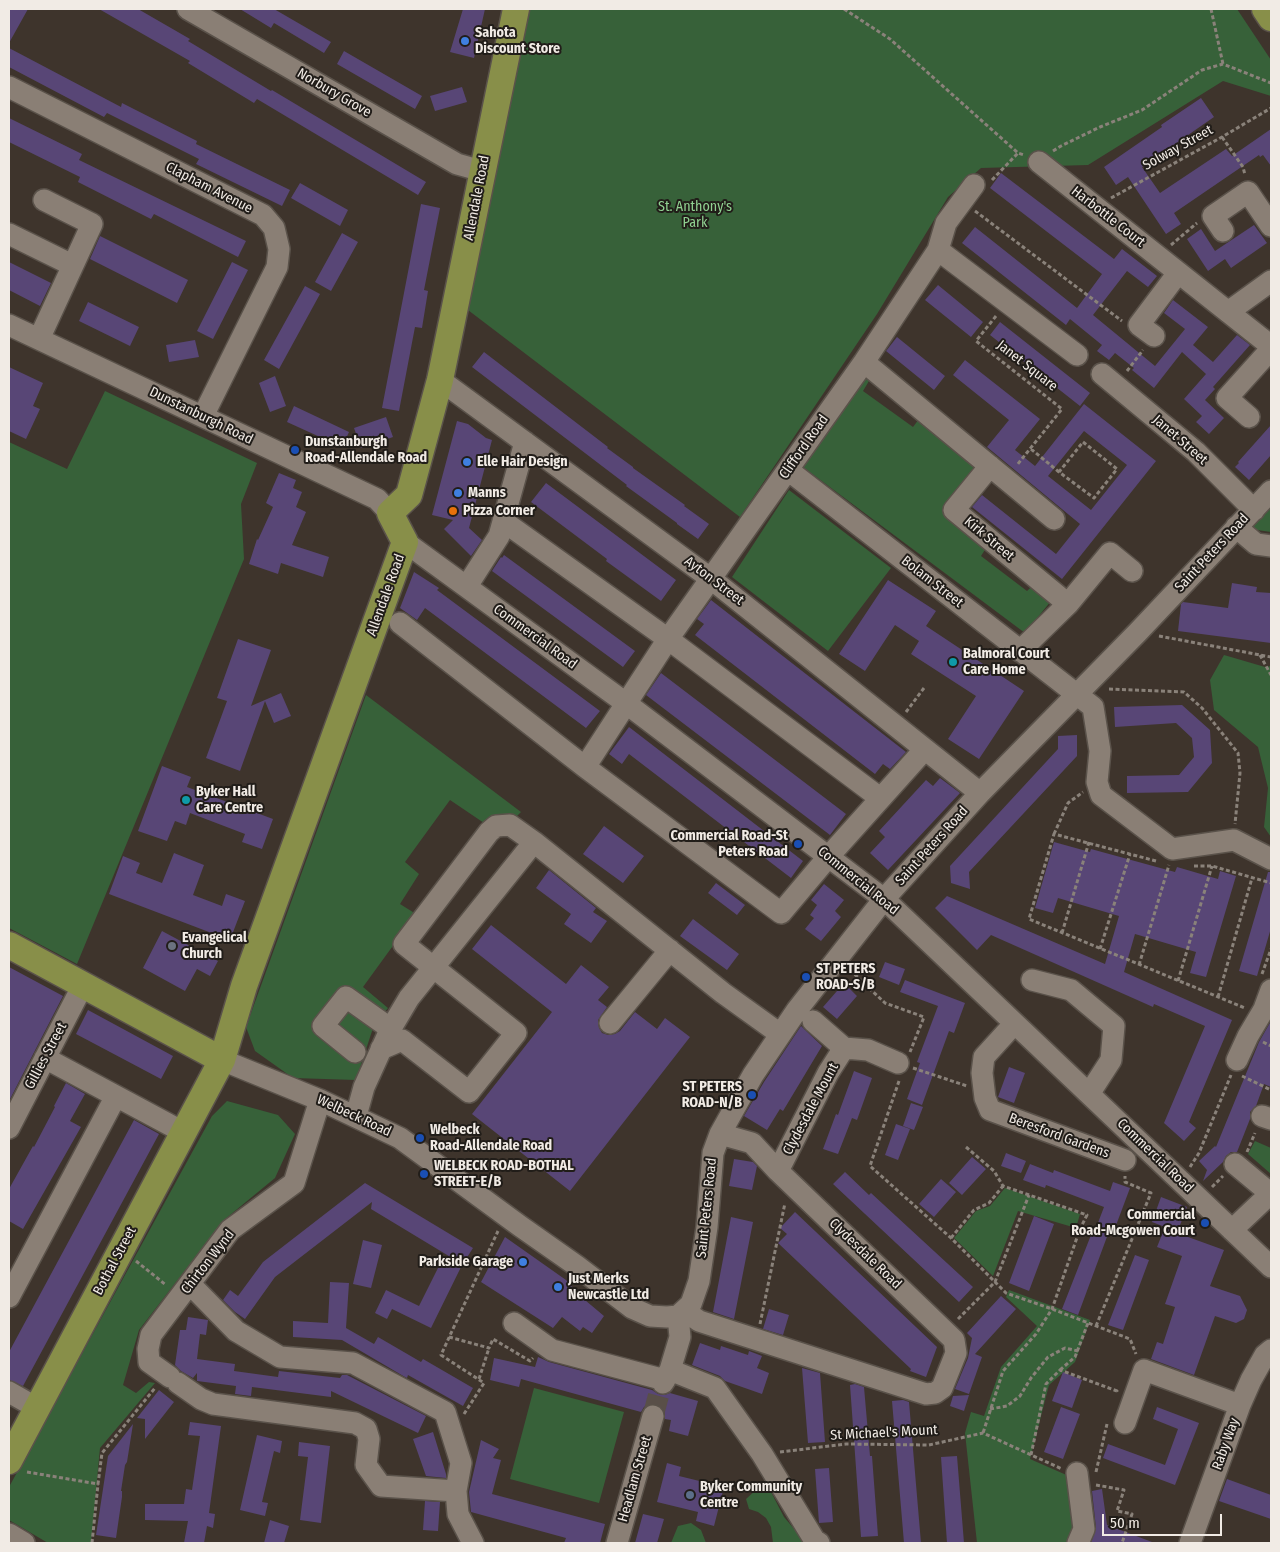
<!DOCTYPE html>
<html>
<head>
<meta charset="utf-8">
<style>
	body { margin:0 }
	#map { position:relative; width:1280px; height:1552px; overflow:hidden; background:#3e342c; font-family:"Fira Sans Condensed",sans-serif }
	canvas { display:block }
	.frame { position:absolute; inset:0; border:10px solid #f1ebe5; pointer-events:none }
	.scale { position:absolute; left:1102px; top:1514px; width:120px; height:22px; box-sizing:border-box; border:2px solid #f1ebe5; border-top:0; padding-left:6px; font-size:15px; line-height:18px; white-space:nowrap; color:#f1ebe5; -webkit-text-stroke:4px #211d19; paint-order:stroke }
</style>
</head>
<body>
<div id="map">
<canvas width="1280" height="1552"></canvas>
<div class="frame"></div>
<div class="scale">50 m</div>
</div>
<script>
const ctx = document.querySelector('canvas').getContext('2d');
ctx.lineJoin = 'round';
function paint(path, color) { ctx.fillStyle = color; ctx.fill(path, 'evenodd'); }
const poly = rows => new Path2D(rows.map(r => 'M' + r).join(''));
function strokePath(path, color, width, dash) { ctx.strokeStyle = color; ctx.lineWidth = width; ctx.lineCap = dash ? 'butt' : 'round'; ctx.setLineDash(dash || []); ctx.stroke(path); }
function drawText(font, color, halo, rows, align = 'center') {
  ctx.font = font + ' "Fira Sans Condensed",sans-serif'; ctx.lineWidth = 4; ctx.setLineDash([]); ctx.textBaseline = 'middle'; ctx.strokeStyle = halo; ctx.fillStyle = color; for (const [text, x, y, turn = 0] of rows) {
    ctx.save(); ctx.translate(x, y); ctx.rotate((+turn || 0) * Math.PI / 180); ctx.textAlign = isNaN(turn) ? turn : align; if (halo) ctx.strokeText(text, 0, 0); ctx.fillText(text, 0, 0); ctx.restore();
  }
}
paint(poly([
	[529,9,1237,9,1271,60,1271,96,1223,81,1088,165,981,168,948,197,877,314,740,517,464,307],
	[863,375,869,381,863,391,913,427,919,419,982,470,949,512,988,545,981,556,1027,591,1032,586,1051,601,1025,633,803,467],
	[105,391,257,463,241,504,244,559,77,964,9,928,9,442,67,469],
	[789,490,891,568,828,651,732,577],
	[1271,505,1271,532,1250,529],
	[1224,655,1265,667,1271,666,1271,837,1264,827,1268,788,1258,747,1214,710,1210,680],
	[366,695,521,812,513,820,484,823,450,800,405,862,419,874,400,904,416,914,363,987,388,1008,374,1025,356,1080,293,1078,255,1051,246,1027],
	[227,1101,278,1115,295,1134,275,1178,224,1220,139,1330,123,1385,136,1393,149,1382,155,1383,100,1448,91,1543,48,1543,9,1520,9,1487,212,1116],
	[1255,1141,1271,1148,1271,1174,1248,1154],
	[1005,1188,1080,1214,1076,1228,1018,1211,993,1276,954,1238,976,1211,990,1206],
	[1009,1290,1090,1320,1075,1362,1049,1385,1030,1459,1071,1477,1077,1525,1070,1543,977,1543,965,1433,971,1412,984,1416,1001,1367,1037,1326,1006,1297],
	[534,1388,624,1412,599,1503,510,1479],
	[758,1488,771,1492,784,1517,806,1543,773,1543,771,1527,766,1518,758,1512,749,1509,746,1499],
	[691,1523,701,1530,706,1543,671,1543,678,1526]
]), '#376139');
paint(poly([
	[9,9,28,9,9,43],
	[99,9,138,9,190,39,188,41,271,91,272,90,426,182,418,195,257,99,254,103,188,63,190,61],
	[240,9,274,9,331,42,324,53,274,23,271,28],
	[463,9,485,9,474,58,450,52],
	[9,48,121,107,122,103,197,141,196,144,290,190,282,206,196,164,199,159,107,113,104,117,9,67],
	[344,51,422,96,415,109,337,64],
	[462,87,467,102,435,111,430,96],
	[1201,98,1214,117,1142,167,1160,193,1226,149,1232,156,1271,129,1271,166,1263,155,1260,157,1259,155,1174,213,1181,224,1166,234,1128,177,1116,185,1104,167,1162,127,1161,125],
	[9,118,82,154,79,160,246,241,238,257,154,214,151,219,78,182,80,177,9,142],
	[1001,173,1114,259,1122,249,1157,276,1148,287,1127,271,1093,315,1155,366,1185,329,1164,313,1173,300,1208,327,1193,345,1213,362,1237,335,1250,345,1213,387,1215,389,1205,400,1224,418,1209,434,1196,422,1202,416,1184,399,1206,374,1182,352,1154,388,1132,370,1134,368,1115,353,1109,360,1097,351,1102,345,1070,319,1066,325,962,243,975,227,1077,308,1102,274,990,188],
	[300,183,348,210,340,226,291,198],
	[421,204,440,208,424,290,428,291,422,328,415,327,399,411,382,408],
	[1254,225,1267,243,1231,268,1225,259,1208,271,1187,239,1201,229,1215,251],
	[342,233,358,242,331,291,315,282],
	[100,236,188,280,177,303,90,259],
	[9,262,51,283,40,306,9,290],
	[232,262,248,270,213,339,197,331],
	[938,285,983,322,971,337,925,300],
	[305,286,320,294,279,369,264,360],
	[88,302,139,327,130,346,79,321],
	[1000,322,1090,393,1080,406,990,335],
	[897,337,945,376,934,390,886,351],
	[195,340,199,357,169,362,166,345],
	[484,352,608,447,607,448,633,467,633,468,685,505,684,506,709,524,698,539,677,524,677,523,626,486,627,485,602,466,472,367],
	[965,360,1040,419,1015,450,1035,466,1084,404,1156,461,1062,579,972,507,982,495,1056,554,1080,524,987,447,1009,420,953,375],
	[1084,431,1127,465,1091,510,1048,476],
	[9,367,43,383,33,406,40,409,26,439,9,431],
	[275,376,286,406,270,412,259,383],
	[294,406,349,432,342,447,287,422],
	[386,417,393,437,361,448,354,428],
	[457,421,468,424,486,438,492,440,469,528,482,540,471,556,444,529,453,520,432,515],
	[1271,425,1271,455,1249,480,1235,467,1239,463,1238,462],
	[279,473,296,480,293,488,302,492,296,507,306,512,292,545,329,557,323,577,281,563,278,574,249,564,257,539,258,540,273,507,266,503],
	[546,483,676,580,661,601,606,561,607,559,531,502],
	[504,555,635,651,623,667,492,571,501,557,502,558],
	[414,572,439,588,437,590,600,711,586,728,425,608,417,620,400,608],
	[888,580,936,611,926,626,1024,691,979,759,948,739,976,696,911,654,919,641,895,625,865,671,839,654],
	[1232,583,1257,587,1256,592,1271,593,1271,643,1178,631,1181,604,1183,602,1228,608],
	[711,600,906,752,890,769,883,764,875,774,695,635,704,624,697,619],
	[238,639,271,650,251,706,281,693,291,716,274,723,265,701,240,771,206,758,227,701,217,698],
	[661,673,846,814,830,835,646,695],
	[1182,705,1210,730,1212,763,1188,792,1127,793,1127,776,1179,775,1194,757,1192,738,1176,723,1115,727,1114,707],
	[629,727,803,861,791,878,629,754,622,764,609,754],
	[1077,735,1077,756,969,872,970,889,951,883,950,866,1058,749,1058,736],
	[162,766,191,777,187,787,273,819,262,849,242,842,245,834,190,813,186,825,175,821,167,841,138,831],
	[940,778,960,793,888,870,870,853,885,837,879,831,926,780,933,786],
	[604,826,644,856,623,883,583,854],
	[1054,842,1090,852,1091,849,1175,872,1177,867,1218,879,1220,871,1236,876,1206,977,1190,973,1196,952,1135,934,1124,972,1232,1020,1189,1122,1196,1128,1184,1141,1164,1123,1205,1026,1154,1004,1153,1007,991,935,977,950,935,908,947,896,1105,964,1119,916,1058,898,1053,913,1035,908],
	[174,853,204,865,193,895,222,906,226,894,245,901,230,940,109,894,123,856,140,863,136,873,162,883],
	[549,870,596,908,593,912,607,921,591,943,564,924,571,914,536,888],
	[1268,872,1271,872,1271,928,1257,976,1239,971],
	[716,883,745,905,737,915,708,893],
	[824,884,844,900,835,911,841,917,821,941,805,929,814,918,810,915,817,905,811,900],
	[693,919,739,954,727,970,680,936],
	[491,925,566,984,581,965,609,987,598,1000,607,1007,598,1020,599,1028,602,1033,608,1035,615,1034,620,1031,635,1012,657,1029,665,1018,690,1037,570,1191,472,1114,552,1012,472,949],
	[162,931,218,961,210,976,197,969,185,991,143,968],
	[885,962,905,969,899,985,879,977],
	[9,967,63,996,9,1101],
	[905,980,965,1003,954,1033,949,1031,922,1105,907,1099,920,1063,917,1062,938,1006,900,992],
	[844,983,857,996,837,1019,823,1007],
	[88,1010,173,1056,161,1079,76,1034],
	[1271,1021,1271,1087,1264,1084,1256,1106,1250,1112,1250,1119,1237,1152,1231,1152,1226,1156,1223,1162,1203,1181,1207,1170,1199,1161,1215,1146,1216,1147,1259,1042],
	[801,1026,822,1046,783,1111,780,1109,767,1130,744,1116,764,1082],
	[1009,1067,1025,1073,1014,1103,998,1097],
	[854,1071,872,1078,857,1120,852,1118,838,1154,823,1149,836,1114,838,1115],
	[66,1083,85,1094,70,1121,81,1127,23,1229,9,1221,9,1189,33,1146,34,1147,55,1107,54,1106],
	[911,1103,923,1107,914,1130,903,1126],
	[134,1120,159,1134,23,1386,9,1380,9,1352],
	[896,1124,910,1129,898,1160,885,1155],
	[1006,1153,1026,1161,1021,1173,1001,1166],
	[972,1157,986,1169,962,1195,949,1183],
	[734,1159,753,1162,757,1166,752,1190,729,1186],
	[1030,1164,1053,1173,1054,1170,1110,1191,1113,1182,1130,1188,1115,1228,1111,1226,1078,1315,1062,1309,1091,1235,1093,1236,1104,1207,1046,1185,1045,1188,1023,1180],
	[845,1172,869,1195,871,1193,973,1287,959,1302,833,1184],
	[941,1179,956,1192,934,1217,919,1204],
	[365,1183,473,1248,466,1259,465,1258,462,1264,371,1209,372,1202,275,1277,245,1319,235,1312,223,1300,230,1290,238,1296,263,1262],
	[1161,1197,1187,1207,1177,1233,1224,1250,1210,1286,1240,1296,1247,1310,1244,1319,1236,1323,1215,1316,1194,1375,1151,1359,1157,1342,1163,1344,1175,1307,1165,1304,1182,1256,1157,1247,1165,1227,1152,1222],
	[795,1212,937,1347,926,1377,910,1371,911,1369,778,1243,787,1234,780,1228],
	[1034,1216,1054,1224,1029,1291,1009,1283],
	[731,1217,753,1222,734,1319,713,1312],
	[505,1237,566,1280,579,1295,604,1316,592,1333,583,1327,580,1331,562,1317,553,1328,481,1282],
	[363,1240,382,1245,371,1288,353,1284],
	[1135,1255,1149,1260,1123,1330,1108,1325],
	[442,1260,462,1265,431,1328,392,1309,387,1319,375,1313,386,1290,419,1306],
	[330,1282,349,1283,346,1328,374,1344,378,1337,421,1362,423,1359,473,1388,463,1406,408,1375,407,1378,405,1377,342,1340,293,1337,293,1321,328,1323],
	[1001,1296,1016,1309,975,1354,982,1357,969,1394,955,1389,968,1358,972,1338,967,1333],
	[769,1309,789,1315,783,1335,763,1329],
	[188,1317,208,1320,206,1335,200,1334,197,1359,235,1364,234,1371,278,1377,279,1371,340,1378,342,1375,347,1375,426,1416,418,1433,331,1391,331,1397,252,1387,251,1396,235,1394,236,1386,197,1381,197,1373,193,1378,181,1371,175,1365,180,1330,186,1330],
	[700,1343,720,1350,721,1346,748,1355,749,1351,762,1356,757,1368,769,1373,762,1394,725,1381,720,1376,692,1365],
	[538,1357,549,1362,652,1390,658,1394,664,1395,670,1393,698,1401,688,1436,669,1431,671,1420,665,1419,665,1412,662,1408,657,1404,649,1404,644,1407,641,1412,521,1379,519,1387,490,1380,494,1358,535,1367],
	[802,1368,820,1373,825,1442,808,1443],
	[1063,1372,1082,1380,1072,1408,1052,1401],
	[855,1384,864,1387,870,1456,872,1456,878,1536,861,1537,850,1385],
	[159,1390,174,1402,145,1439,145,1419,137,1418],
	[969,1395,964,1411,950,1406,953,1396],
	[903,1400,909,1402,921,1543,904,1543,892,1401],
	[1061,1407,1080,1414,1063,1459,1044,1452],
	[1157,1407,1199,1423,1175,1485,1103,1458,1108,1444,1165,1465,1178,1429,1153,1419],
	[190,1422,221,1426,209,1513,215,1514,213,1528,207,1526,204,1543,184,1543,188,1521,145,1520,145,1504,184,1504,186,1489,192,1490,200,1436,188,1435],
	[133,1424,127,1462,125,1465,121,1491,122,1491,122,1497,116,1538,96,1535,108,1456],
	[433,1432,446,1474,446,1478,426,1476,413,1439],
	[257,1435,282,1441,280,1453,274,1451,262,1502,268,1503,265,1516,240,1510],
	[481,1440,499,1449,493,1458,501,1460,492,1494,605,1524,600,1543,564,1543,566,1538,471,1512,469,1492],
	[299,1442,330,1446,321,1523,300,1520,308,1457,298,1456],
	[957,1456,964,1543,947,1543,941,1457],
	[667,1463,681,1467,679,1476,724,1487,714,1526,696,1521,698,1512,657,1502],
	[829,1468,833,1522,819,1523,815,1469],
	[1227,1479,1271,1495,1271,1519,1219,1501],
	[1102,1489,1107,1525,1152,1542,1152,1543,1091,1543,1096,1528,1092,1491],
	[425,1501,440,1502,438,1531,423,1530],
	[643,1514,664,1519,657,1543,635,1543],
	[270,1520,289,1526,284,1543,264,1543]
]), '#584676');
strokePath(poly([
	[653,1416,660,1390]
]), '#594f48', 21, [21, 11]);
const minor = poly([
	[188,9,457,164,482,171],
	[9,87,263,215,274,228,279,249,277,267,203,416],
	[1039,162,1271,346],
	[1223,231,1213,216,1248,192,1271,226],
	[9,234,72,265],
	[938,250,1077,355],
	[1228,312,1271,281],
	[9,325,377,499,390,513],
	[1154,336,1139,325,1178,273],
	[39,339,92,224,44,200],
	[864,362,1054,519],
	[1102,374,1196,452,1254,510],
	[440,380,710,578,980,793],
	[1249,417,1227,398,1271,349],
	[990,466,954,510,1068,604,1110,553,1132,571],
	[788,470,1093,707,1100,751,1097,782,1101,795,1172,849,1234,840,1271,859],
	[503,521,668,639,880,798],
	[1236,527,1256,544,1271,546],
	[405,542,627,704,884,899,1271,1267],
	[467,586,499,536,525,442],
	[400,623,585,767,781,913,829,856,925,749],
	[1020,651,1068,604],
	[585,767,668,639,864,362,938,250,946,223,974,185],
	[1032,980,1071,990,1114,1026,1111,1060,1089,1094],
	[813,1021,844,1048,868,1050,898,1063],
	[610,1023,670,950],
	[1014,1024,984,1057,982,1073,985,1098,990,1110,1125,1160],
	[381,1049,402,1040,469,1092,516,1033,404,944,489,832,496,826,510,825,534,842],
	[355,1052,323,1026,346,997,384,1024,390,1030],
	[45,1058,183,1132],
	[222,1060,320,1100,400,1138,520,1226,577,1266,632,1308,650,1316,667,1317,678,1316],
	[1237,1060,1248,1036,1264,1009,1271,990],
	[356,1116,364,1087,390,1030,409,998,534,842,723,993,780,1034],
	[1262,1116,1271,1119],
	[9,1128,83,985],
	[1235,1164,1271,1194],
	[778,1171,828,1073,844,1048],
	[1232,1230,1271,1193],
	[9,1297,116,1096],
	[685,1311,699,1321,926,1394,935,1393,942,1388,956,1353,954,1340,778,1171,752,1143,720,1134],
	[678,1316,691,1304,699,1281,707,1227,713,1153,720,1134,753,1075,797,1010,884,899,980,793,1138,632,1271,491],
	[514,1323,552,1350,665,1380],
	[670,1370,715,1388,762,1454,815,1541,819,1543],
	[170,1377,149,1362,148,1349,151,1335,230,1230,294,1183,320,1100],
	[178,1383,201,1399,213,1404,355,1423,366,1429,369,1439,366,1465,381,1486,456,1491,461,1463,445,1412,353,1363,280,1357,236,1331,190,1284],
	[663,1383,670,1370,680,1337,678,1316],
	[9,1392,37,1408],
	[1125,1423,1144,1370,1240,1405],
	[1077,1473,1084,1529,1078,1543],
	[456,1491,458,1514,473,1543],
	[9,1534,24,1543],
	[617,1543,653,1416],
	[1190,1543,1240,1405,1251,1380,1265,1355,1271,1350]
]);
const major = poly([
	[1265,9,1271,18],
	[9,945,222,1060],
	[9,1461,222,1060,244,986,405,542,390,513,409,495,440,380,516,9]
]);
strokePath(minor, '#5a524a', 24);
strokePath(major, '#5a524a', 29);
strokePath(poly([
	[844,9,890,39,1018,153,1024,155],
	[1211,9,1223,64],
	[1222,137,1243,167,1245,175],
	[1053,151,1061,146,1100,127,1142,110,1202,70,1223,64,1271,83],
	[992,180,1018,153],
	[1111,198,1222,137,1271,108],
	[975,211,1122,321],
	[1171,245,1197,223],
	[996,316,976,341,1062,409,1017,465],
	[1127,371,1143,350],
	[1083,442,1117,469,1094,498,1059,472,1083,442],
	[1031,449,1059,472],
	[1159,636,1271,657],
	[1260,655,1271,675],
	[1109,689,1184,692,1202,708,1238,753,1240,773,1235,824],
	[906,712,924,688],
	[1054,834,1068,803,1083,792],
	[1156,861,1054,834,1029,919,1245,1008],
	[1194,866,1212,866,1271,883],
	[1062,933,1089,842],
	[1100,949,1130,854],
	[1139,965,1169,865],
	[850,970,885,1003,924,1017,910,1052],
	[1262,974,1271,949],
	[1178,981,1212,866],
	[1218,997,1252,878],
	[1263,1042,1271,1046],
	[913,1068,967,1086],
	[1242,1076,1271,1090],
	[899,1081,870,1166,951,1238,1006,1293,1052,1309,1130,1339,1136,1354],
	[966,1147,994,1171,1003,1186,1087,1215,1080,1229,1052,1309,1036,1334,1003,1371,983,1433],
	[1247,1152,1255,1133],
	[1190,1167,1199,1153,1231,1075],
	[1212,1187,1223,1176],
	[951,1238,974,1210,989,1203,1003,1186],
	[136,1261,166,1285],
	[958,1319,995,1282,1029,1195],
	[760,1324,785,1203],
	[1096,1326,1151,1193,1125,1182,1125,1176],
	[449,1337,489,1348,493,1339,530,1361,533,1358],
	[1060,1370,1075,1357,1088,1323],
	[479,1379,489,1348],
	[990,1409,1007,1406,1020,1396,1031,1378,1048,1357,1065,1348,1078,1351],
	[464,1414,484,1383,441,1355,498,1231],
	[780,1452,846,1444,929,1445,983,1433,1062,1469],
	[1031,1455,1046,1384,1060,1370,1117,1391,1116,1392],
	[27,1472,98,1484,102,1453,155,1388],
	[1096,1472,1107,1424],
	[1096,1485,1124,1490,1117,1511,1132,1514,1122,1543],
	[92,1543,98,1484]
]), '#8a827a', 3, [4, 2.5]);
strokePath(minor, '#8a7f75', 21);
strokePath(major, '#888f49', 26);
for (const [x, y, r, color] of [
	[465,41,5,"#3f7fe0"],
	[295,450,5,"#1a4fb4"],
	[467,462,5,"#3f7fe0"],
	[458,493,5,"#3f7fe0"],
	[453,511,5,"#e8710a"],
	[953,662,5,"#0f9aa8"],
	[186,800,5,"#0f9aa8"],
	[798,844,5,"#1a4fb4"],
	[172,946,5,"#6b7280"],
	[806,977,5,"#1a4fb4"],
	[752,1095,5,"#1a4fb4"],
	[420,1138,5,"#1a4fb4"],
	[424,1174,5,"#1a4fb4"],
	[1205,1223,5,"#1a4fb4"],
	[523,1262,5,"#3f7fe0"],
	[558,1287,5,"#3f7fe0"],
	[690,1495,5,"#5c6f8a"]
]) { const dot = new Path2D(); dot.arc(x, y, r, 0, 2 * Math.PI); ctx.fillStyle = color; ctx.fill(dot); strokePath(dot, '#211d19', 2); }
drawText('bold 14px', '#f1ebe5', '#211d19', [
	["Sahota",475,33],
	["Discount Store",475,49],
	["Dunstanburgh",305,442],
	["Road-Allendale Road",305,458],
	["Elle Hair Design",477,462],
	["Manns",468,493],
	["Pizza Corner",463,511],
	["Balmoral Court",963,654],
	["Care Home",963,670],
	["Byker Hall",196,792],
	["Care Centre",196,808],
	["Commercial Road-St",788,836,"right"],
	["Peters Road",788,852,"right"],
	["Evangelical",182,938],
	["Church",182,954],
	["ST PETERS",816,969],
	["ROAD-S/B",816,985],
	["ST PETERS",742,1087,"right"],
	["ROAD-N/B",742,1103,"right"],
	["Welbeck",430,1130],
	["Road-Allendale Road",430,1146],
	["WELBECK ROAD-BOTHAL",434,1166],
	["STREET-E/B",434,1182],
	["Commercial",1195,1215,"right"],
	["Road-Mcgowen Court",1195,1231,"right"],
	["Parkside Garage",513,1262,"right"],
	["Just Merks",568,1279],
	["Newcastle Ltd",568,1295],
	["Byker Community",700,1487],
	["Centre",700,1503]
], 'left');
drawText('14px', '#f1ebe5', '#211d19', [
	["Norbury Grove",334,93,30],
	["Solway Street",1178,148,-29],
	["Clapham Avenue",209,188,27],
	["Allendale Road",477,198,-79],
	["Harbottle Court",1108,217,38],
	["Janet Square",1027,366,38],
	["Dunstanburgh Road",201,416,26],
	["Janet Street",1180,440,41],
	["Clifford Road",804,447,-55],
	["Kirk Street",989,539,40],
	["Saint Peters Road",1212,553,-47],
	["Ayton Street",714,581,37],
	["Bolam Street",932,582,38],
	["Allendale Road",386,595,-70],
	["Commercial Road",535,637,36],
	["Saint Peters Road",932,846,-48],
	["Commercial Road",858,881,39],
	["Gillies Street",46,1056,-62],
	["Clydesdale Mount",811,1109,-62],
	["Welbeck Road",354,1116,25],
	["Beresford Gardens",1059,1136,20],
	["Commercial Road",1155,1156,44],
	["Saint Peters Road",707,1208,-84],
	["Clydesdale Road",865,1254,44],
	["Bothal Street",115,1261,-62],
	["Chirton Wynd",208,1262,-52],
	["St Michael's Mount",884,1433,-3],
	["Raby Way",1226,1444,-70],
	["Headlam Street",635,1479,-74]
]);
drawText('14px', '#90d191', '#211d19', [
	["St. Anthony's",695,207],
	["Park",695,223]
]);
</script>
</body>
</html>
